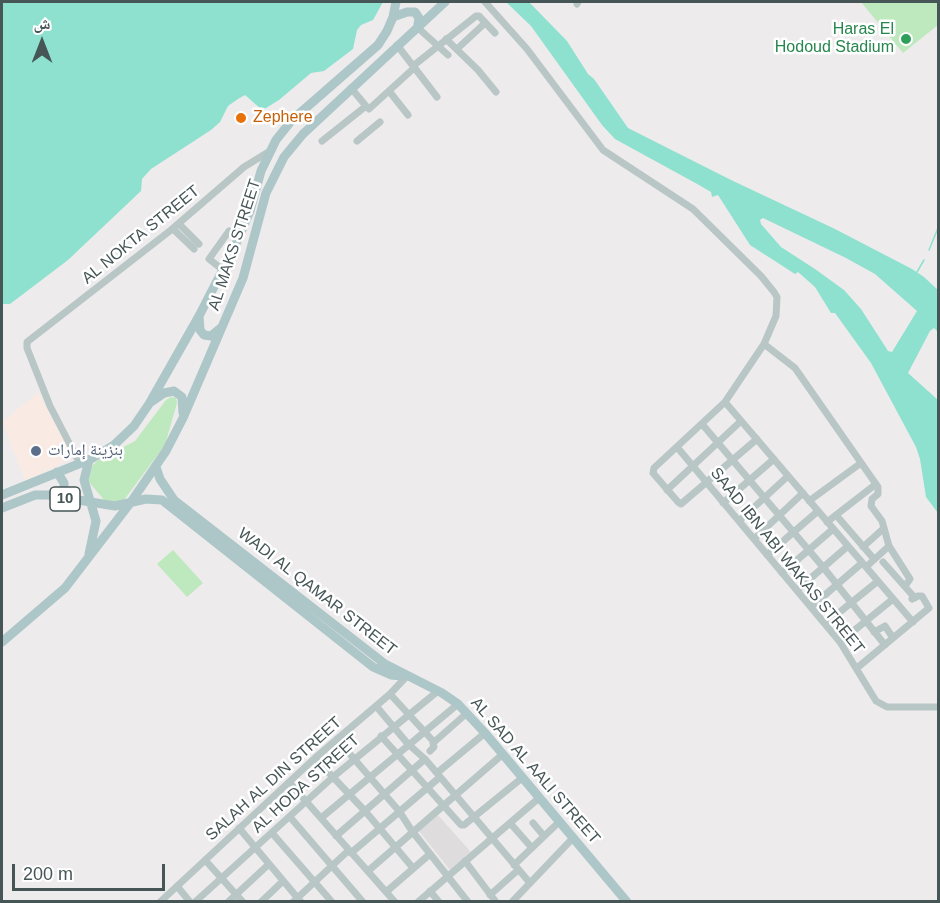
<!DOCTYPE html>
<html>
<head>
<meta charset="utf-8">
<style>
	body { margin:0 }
	#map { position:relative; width:940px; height:903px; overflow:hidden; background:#eeebec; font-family:Helvetica,"Noto Naskh Arabic",sans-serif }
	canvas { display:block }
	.frame { position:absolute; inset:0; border:3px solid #465556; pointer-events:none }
	.north { position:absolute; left:12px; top:12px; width:60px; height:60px; -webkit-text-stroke:4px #fff; paint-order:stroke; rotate:0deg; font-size:16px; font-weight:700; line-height:24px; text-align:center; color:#465556 }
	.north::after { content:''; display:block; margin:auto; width:21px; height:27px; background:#465556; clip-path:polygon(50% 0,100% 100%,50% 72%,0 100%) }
	.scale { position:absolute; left:12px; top:864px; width:153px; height:27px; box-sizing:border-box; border:3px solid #465556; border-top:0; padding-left:8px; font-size:18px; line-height:21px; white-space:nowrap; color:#465556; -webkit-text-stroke:4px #fff; paint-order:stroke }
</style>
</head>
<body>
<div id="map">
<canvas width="940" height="903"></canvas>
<div class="frame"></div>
<div class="north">ش</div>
<div class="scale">200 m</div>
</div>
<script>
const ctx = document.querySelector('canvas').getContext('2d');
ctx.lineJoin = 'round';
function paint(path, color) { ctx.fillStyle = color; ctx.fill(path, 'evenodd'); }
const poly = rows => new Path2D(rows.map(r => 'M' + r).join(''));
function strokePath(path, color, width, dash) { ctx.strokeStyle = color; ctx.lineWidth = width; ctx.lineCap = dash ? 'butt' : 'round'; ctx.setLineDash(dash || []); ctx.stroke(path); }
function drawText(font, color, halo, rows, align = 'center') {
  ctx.font = font + ' Helvetica,"Noto Naskh Arabic",sans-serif'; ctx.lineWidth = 5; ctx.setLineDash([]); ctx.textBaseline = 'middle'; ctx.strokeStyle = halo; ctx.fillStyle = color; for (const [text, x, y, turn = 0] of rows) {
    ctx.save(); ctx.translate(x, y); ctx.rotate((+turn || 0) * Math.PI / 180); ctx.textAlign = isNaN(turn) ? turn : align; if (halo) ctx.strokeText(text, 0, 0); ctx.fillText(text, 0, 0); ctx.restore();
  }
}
paint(poly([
	[39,392,49,414,74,456,66,461,25,481,2,422]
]), '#f9eae4');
paint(poly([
	[437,814,471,852,450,870,418,830]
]), '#dfdcde');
paint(poly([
	[861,2,938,2,938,25,903,53],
	[171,397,176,398,177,403,165,445,124,500,119,503,105,501,88,481,92,466,97,461,135,441,166,400],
	[173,550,203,583,187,597,157,564]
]), '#bee8bd');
paint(poly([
	[2,2,383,2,373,20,361,25,357,30,353,49,324,71,311,73,279,100,266,108,261,109,245,95,238,99,228,106,220,122,211,130,151,169,142,179,141,191,68,260,10,304,2,304],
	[506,2,529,2,567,41,588,74,594,79,628,128,731,180,835,229,912,269,924,277,938,290,938,332,934,328,930,331,908,373,938,400,938,513,926,497,920,459,916,447,871,363,835,313,831,313,815,287,798,272,795,274,750,245,718,195,712,197,711,192,699,185,615,139,602,125,531,26],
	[763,218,846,258,875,274,917,311,892,352,888,351,861,309,844,290,815,269,781,247,761,224,760,220]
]), '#8ee1cf');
strokePath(poly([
	[929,250,938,228],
	[917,272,924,260]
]), '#8ee1cf', 1.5);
strokePath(poly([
	[485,2,527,49,603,150,693,209,761,276,774,292,777,297,776,316,764,344,725,402,654,468,653,473,678,502,681,504,757,439],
	[577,4,578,2],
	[417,27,448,55],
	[446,39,478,70,496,92],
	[397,45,437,97],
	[457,49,485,23],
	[413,66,476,16,479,16,495,33],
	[389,91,408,115],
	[369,109,414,68],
	[322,141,366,106,351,88],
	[357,141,380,122],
	[179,224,199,244],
	[173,229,194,249],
	[223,270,209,259,229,231],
	[764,344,795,368,878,487,878,494,872,499,871,506,882,521,889,546,910,579,905,586],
	[725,402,913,622],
	[702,424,823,567,885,645],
	[677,447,840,642,876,701,887,707,938,707],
	[80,464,50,406,27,348,27,342,171,230,244,167,270,151],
	[667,490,741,421],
	[809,501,861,463],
	[723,503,774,459],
	[836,515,874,559],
	[739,521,788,476],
	[827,522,876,484],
	[754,539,803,493],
	[863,547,884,528],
	[767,555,818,511],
	[883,562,915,598],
	[866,567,889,546],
	[782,573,833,529],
	[797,590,848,546],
	[811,607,862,563],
	[825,624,878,581],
	[874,632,885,626,893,638],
	[840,642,893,599],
	[857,668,929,608,922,596,918,596,912,599],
	[390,694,434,742],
	[376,706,408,744,425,759,530,883],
	[381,736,461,825,464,825,522,778],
	[337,739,399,811,412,831,468,902],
	[430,751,434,747,433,743,467,713],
	[315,758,365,811,413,868],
	[437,773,485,733],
	[289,782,395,902],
	[290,817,363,902],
	[321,818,458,704],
	[510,823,532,848],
	[533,823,544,836],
	[239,828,301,902],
	[272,833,332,902],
	[336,836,425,759],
	[351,853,440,777],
	[205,860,243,902],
	[465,861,496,902],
	[514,865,559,822],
	[368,871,503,754],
	[177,886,190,902],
	[430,891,439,902],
	[386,892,430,854],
	[490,895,518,870],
	[160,902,315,758,390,694,407,676],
	[195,902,333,777,438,691],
	[228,902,269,864],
	[261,902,283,881],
	[293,902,349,850],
	[418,902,539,798],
	[512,902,573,838]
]), '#b8c6c6', 7);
strokePath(poly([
	[393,17,407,12,415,12,419,18,418,25],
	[199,316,200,330,204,335,211,336,222,327],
	[151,402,164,393,174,391,182,397,183,413],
	[89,460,84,480,96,521,89,554],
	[156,467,160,479,174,500,385,664,442,693,458,704,485,733,627,902],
	[57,472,64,483,64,490,59,497],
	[2,495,91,459,114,445,134,426,149,404,199,316,235,246,250,211,261,171,276,140,292,120,378,45,387,31,393,17,396,2],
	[2,508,35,495,48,495,115,506,146,499,162,500,373,667,391,675,402,676],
	[2,642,65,588,131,502,166,451,183,418,243,278,266,193,284,157,303,134,445,2]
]), '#adc6c8', 9);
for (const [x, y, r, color] of [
	[906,39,6,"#2e9e5b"],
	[241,118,6,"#e8710a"],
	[36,451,6,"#5c6f8a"]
]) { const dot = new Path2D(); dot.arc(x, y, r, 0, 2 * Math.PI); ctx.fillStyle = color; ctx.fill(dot); strokePath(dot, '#fff', 2); }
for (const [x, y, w] of [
	[65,499,30]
]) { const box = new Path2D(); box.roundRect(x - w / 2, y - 12, w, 24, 4.5); ctx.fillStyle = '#fff'; ctx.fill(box); strokePath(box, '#465556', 1.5); }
drawText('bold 15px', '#465556', null, [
	["10",65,499]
]);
drawText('16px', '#27864d', '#fff', [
	["Haras El",894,30],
	["Hodoud Stadium",894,48]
], 'right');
drawText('16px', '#c56008', '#fff', [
	["Zephere",253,118]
], 'left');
drawText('16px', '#465556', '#fff', [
	["AL NOKTA STREET",141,235,-39],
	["AL MAKS STREET",235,245,-72],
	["SAAD IBN ABI WAKAS STREET",787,561,51],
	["WADI AL QAMAR STREET",317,592,38],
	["AL SAD AL AALI STREET",535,771,49],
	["SALAH AL DIN STREET",274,779,-42],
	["AL HODA STREET",306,784,-42]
]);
drawText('16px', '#4e5e75', '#fff', [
	["بنزينة إمارات",48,451]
], 'left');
</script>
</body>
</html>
